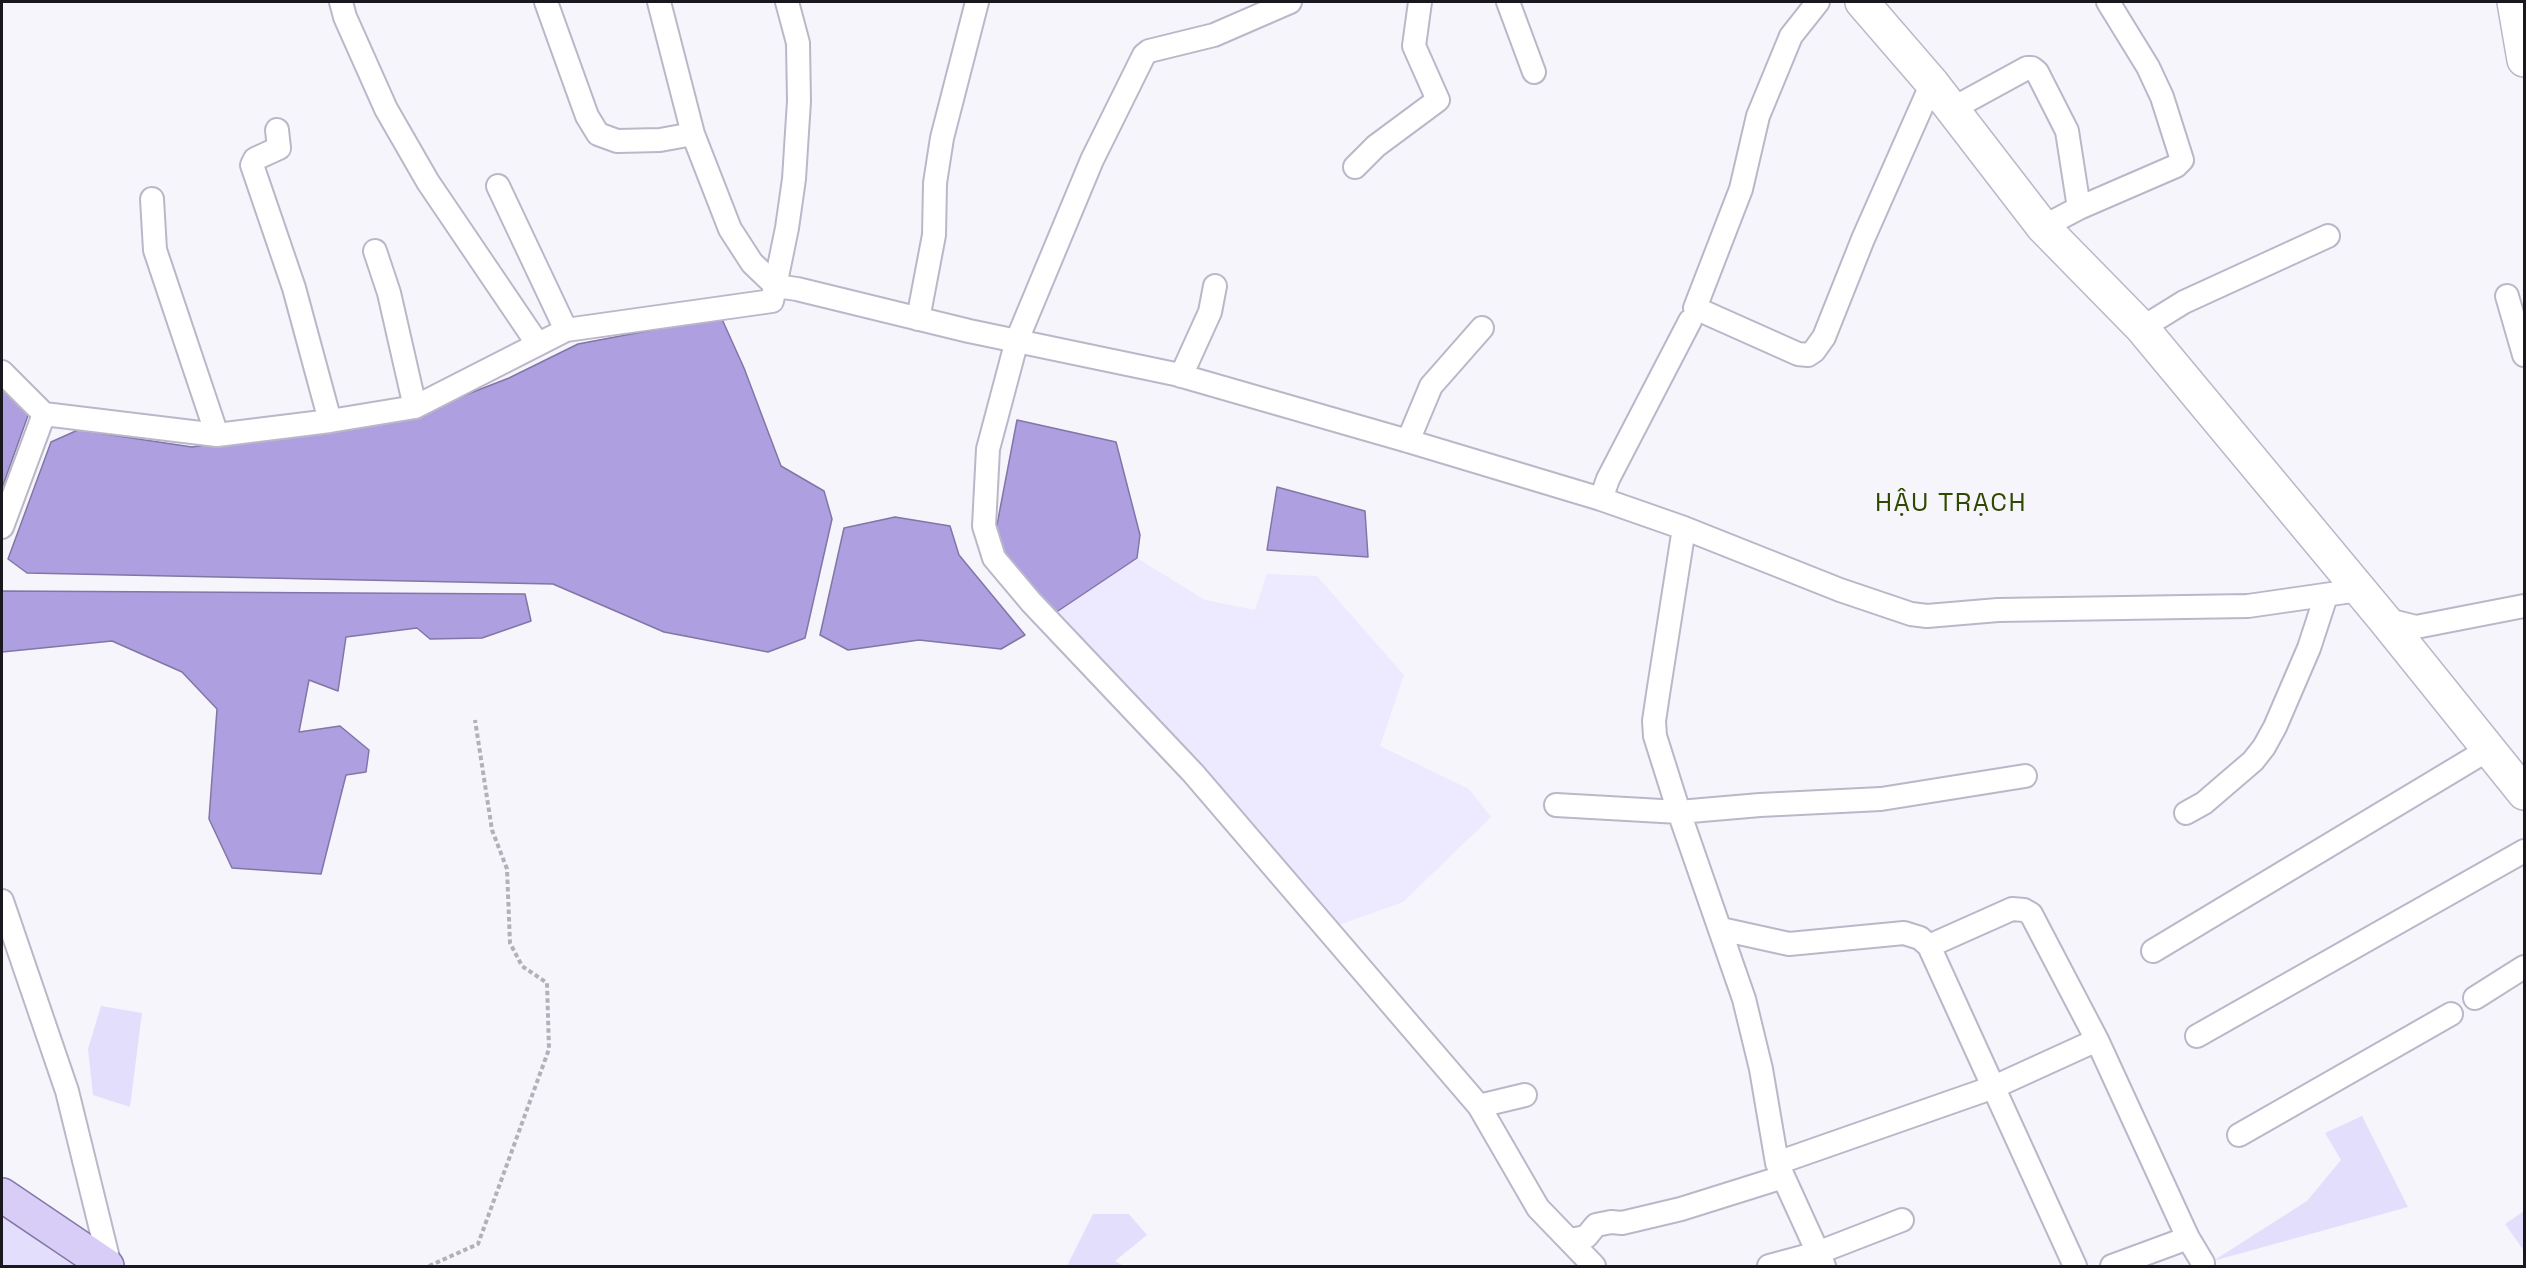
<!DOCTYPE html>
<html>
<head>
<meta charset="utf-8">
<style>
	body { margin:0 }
	#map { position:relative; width:2526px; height:1268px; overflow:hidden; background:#f6f5fc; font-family:"Space Grotesk",sans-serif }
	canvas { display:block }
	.frame { position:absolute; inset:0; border:3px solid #19181e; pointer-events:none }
</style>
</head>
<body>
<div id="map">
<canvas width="2526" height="1268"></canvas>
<div class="frame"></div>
</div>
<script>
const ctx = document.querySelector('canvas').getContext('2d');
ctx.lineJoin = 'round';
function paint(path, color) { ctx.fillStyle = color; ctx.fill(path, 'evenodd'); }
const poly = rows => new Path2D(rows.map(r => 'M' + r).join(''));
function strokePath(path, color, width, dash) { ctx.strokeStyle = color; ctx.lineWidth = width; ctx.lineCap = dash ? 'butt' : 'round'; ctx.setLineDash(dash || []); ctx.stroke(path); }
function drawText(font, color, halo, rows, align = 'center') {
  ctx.font = font + ' "Space Grotesk",sans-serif'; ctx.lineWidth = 4.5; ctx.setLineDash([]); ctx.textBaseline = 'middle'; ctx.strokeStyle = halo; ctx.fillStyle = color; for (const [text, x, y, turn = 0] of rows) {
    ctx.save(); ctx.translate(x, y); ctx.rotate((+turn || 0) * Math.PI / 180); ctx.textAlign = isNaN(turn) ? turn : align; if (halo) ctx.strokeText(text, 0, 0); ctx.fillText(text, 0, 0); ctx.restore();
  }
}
paint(poly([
	[1137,558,1205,600,1255,610,1267,574,1317,576,1404,675,1380,746,1469,789,1491,817,1403,902,1339,925,1052,615]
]), '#ede9fe');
paint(poly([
	[101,1006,142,1013,130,1107,93,1095,88,1049],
	[2362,1116,2408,1207,2213,1261,2307,1201,2341,1160,2325,1133],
	[2524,1211,2524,1251,2505,1224],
	[1093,1214,1129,1214,1147,1235,1115,1261,1124,1266,1067,1266],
	[2,1216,74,1266,2,1266]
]), '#e4defd');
const water = poly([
	[721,317,744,368,781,466,824,491,832,519,805,638,768,652,664,632,553,584,27,573,8,559,51,442,78,430,192,447,419,413,509,378,578,344,721,317],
	[2,383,30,410,2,488,2,383],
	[1017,420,1116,442,1140,535,1137,558,1052,615,1003,563,996,530,1017,420],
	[1277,487,1365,511,1368,557,1267,550,1277,487],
	[895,517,950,526,959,555,1025,635,1001,649,919,640,848,650,820,635,844,528,895,517],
	[2,591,525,594,531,621,482,638,430,639,417,628,346,637,338,691,309,680,299,732,340,726,369,750,366,772,346,775,321,874,232,868,209,819,217,709,182,672,112,641,2,652,2,591]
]);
paint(water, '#ae9fe0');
strokePath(water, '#8176a6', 1.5);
const street = poly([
	[341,2,345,17,386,109,428,182,537,343],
	[546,2,587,116,598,134,617,141,660,140,693,134,730,229,752,263,776,286,797,289,969,331,1175,374,1408,441,1601,499,1684,528,1840,590,1911,614,1927,616,1998,610,2248,606,2359,590],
	[659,2,693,134],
	[1290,2,1214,35,1149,51,1144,55,1092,160,1017,340,988,449,984,526,994,558,1031,602,1193,773,1479,1106,1538,1208,1594,1266],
	[1508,2,1534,72],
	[1818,2,1791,36,1758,116,1741,189,1695,308,1798,354,1808,355,1814,351,1824,337,1863,239,1932,83],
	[1952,109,2027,68,2032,68,2037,72,2067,131,2079,208],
	[277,130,279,148,255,159,252,165,294,288,330,421],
	[1355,167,1376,146,1438,100,1414,46,1420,2],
	[498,186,566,330],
	[152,199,155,250,217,435],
	[2043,227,2079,208,2176,166,2182,160,2162,97,2148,67,2108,2],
	[375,251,389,293,415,407],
	[2507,296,2524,355],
	[918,319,934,235,935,183,942,138,977,2],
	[2142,328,2184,302,2328,236],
	[2,372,44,414,2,527],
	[1181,376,1210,312,1215,286],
	[44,414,217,435,330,421,415,407,566,330,772,301,787,228,794,179,799,101,798,43,787,2],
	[1408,441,1431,386,1482,328],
	[1601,499,1608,479,1690,321],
	[1684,528,1658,694,1654,721,1655,736,1679,812,1744,999,1761,1069,1777,1163,1824,1266],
	[2384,619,2416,627,2524,606],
	[1556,805,1679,812,1760,805,1881,799,2025,776],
	[2186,813,2204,803,2253,761,2264,747,2275,727,2309,648,2326,596],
	[2,901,67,1091,110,1266],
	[1721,929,1789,944,1904,933,1920,938,1929,946,2075,1266],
	[1929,946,2012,909,2024,910,2031,914,2097,1040,2188,1238,2203,1263],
	[2153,951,2489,749],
	[2475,998,2524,967],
	[2197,1036,2524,851],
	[1479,1106,1525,1095],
	[2239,1135,2451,1014],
	[1777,1163,1994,1087,2097,1040],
	[1569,1240,1586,1237,1596,1225,1611,1222,1622,1223,1681,1209,1783,1177],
	[1769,1266,1817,1253,1902,1220],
	[2112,1266,2188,1238]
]);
const secondary = poly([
	[1862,2,1932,83,2043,227,2142,328,2384,619,2524,793],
	[2514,2,2524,60]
]);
const primary = poly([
	[2,1195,107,1266]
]);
strokePath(street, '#bbb7c9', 26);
strokePath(secondary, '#bbb7c9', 36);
strokePath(primary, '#8378a8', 36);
strokePath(poly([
	[429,1266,478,1244,549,1049,547,983,522,966,510,943,507,869,492,830,475,720]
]), '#b2b1b8', 4, [4.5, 3]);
strokePath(street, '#fff', 22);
strokePath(secondary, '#fff', 33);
strokePath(primary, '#d7cdf7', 33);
ctx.letterSpacing = '1.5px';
drawText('26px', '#304900', '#f6f5fc', [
	["HẬU TRẠCH",1951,504]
]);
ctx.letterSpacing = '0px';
</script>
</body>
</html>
